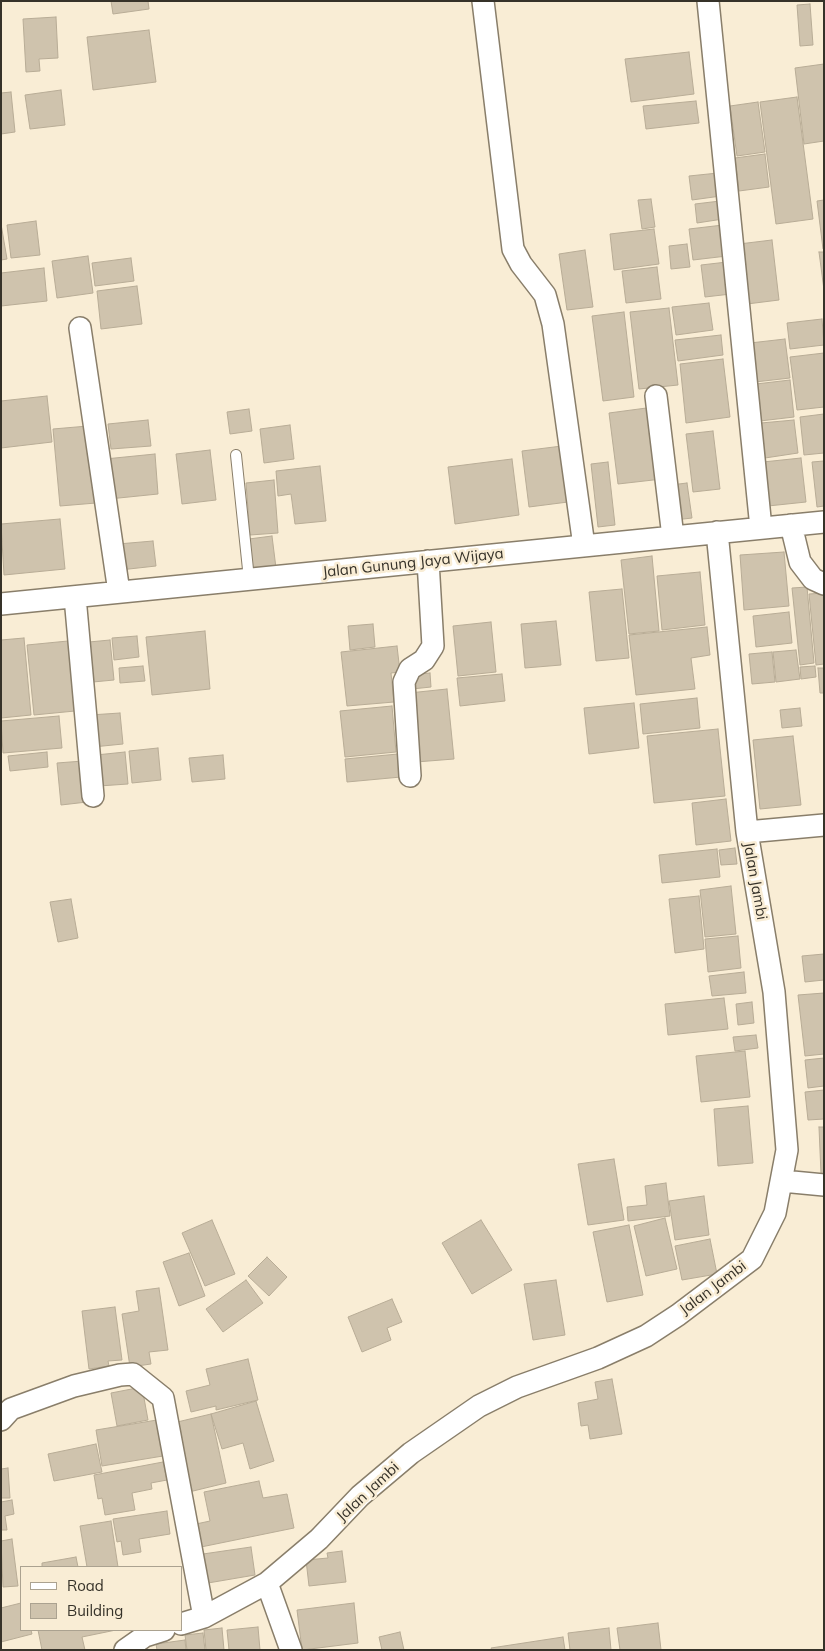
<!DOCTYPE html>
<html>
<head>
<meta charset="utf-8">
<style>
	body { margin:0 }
	#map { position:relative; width:825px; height:1651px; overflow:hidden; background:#f9edd5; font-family:Mulish,sans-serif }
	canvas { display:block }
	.frame { position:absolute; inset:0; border:2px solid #363229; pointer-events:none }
	.legend { position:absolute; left:20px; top:1566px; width:162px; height:65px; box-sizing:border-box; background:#f9edd5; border:1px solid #aba290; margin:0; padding:6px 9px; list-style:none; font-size:15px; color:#363229 }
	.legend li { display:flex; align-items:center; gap:10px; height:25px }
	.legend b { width:25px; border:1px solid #aba290 }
</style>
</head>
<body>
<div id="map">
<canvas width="825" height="1651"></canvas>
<div class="frame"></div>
<ul class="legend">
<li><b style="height:6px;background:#fff"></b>Road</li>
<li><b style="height:14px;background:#cfc3ad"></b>Building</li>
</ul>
</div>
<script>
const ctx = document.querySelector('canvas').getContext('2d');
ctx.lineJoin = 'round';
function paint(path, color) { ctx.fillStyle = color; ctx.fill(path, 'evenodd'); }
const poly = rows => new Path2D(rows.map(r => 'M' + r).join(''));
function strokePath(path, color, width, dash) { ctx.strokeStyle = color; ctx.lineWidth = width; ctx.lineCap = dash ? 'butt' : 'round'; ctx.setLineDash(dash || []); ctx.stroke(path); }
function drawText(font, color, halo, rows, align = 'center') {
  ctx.font = font + ' Mulish,sans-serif'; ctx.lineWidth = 5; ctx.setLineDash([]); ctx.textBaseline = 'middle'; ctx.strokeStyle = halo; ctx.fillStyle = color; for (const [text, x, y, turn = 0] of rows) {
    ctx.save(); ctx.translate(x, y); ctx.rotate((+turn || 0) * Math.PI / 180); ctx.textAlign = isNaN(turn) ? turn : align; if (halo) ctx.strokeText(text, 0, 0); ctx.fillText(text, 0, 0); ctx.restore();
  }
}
const building = poly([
	[111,1,148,1,149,9,113,14,111,1],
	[810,4,813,45,800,46,797,5,810,4],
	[56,17,58,58,39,59,40,71,26,72,23,19,56,17],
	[149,30,156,82,93,90,87,37,149,30],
	[689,52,694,94,631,102,625,59,689,52],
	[824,64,824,141,804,144,795,68,824,64],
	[61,90,65,125,30,129,25,95,61,90],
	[11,92,15,132,1,134,1,93,11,92],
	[797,97,813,219,776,224,760,102,797,97],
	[696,101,699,123,646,129,643,106,696,101],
	[758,102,765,152,737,156,730,106,758,102],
	[765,154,769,187,739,191,735,158,765,154],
	[718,173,721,196,692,200,689,176,718,173],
	[651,199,655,227,642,229,638,200,651,199],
	[824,200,824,249,823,249,817,201,824,200],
	[720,201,723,219,697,223,695,204,720,201],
	[36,221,40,255,11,258,7,225,36,221],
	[1,224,7,259,1,260,1,224],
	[723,225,727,256,693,260,689,229,723,225],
	[654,229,659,264,614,270,610,234,654,229],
	[772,240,779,300,747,304,739,244,772,240],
	[687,244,690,267,671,269,669,246,687,244],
	[585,250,593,307,567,310,559,254,585,250],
	[819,252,824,252,824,290,819,252],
	[88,256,93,293,57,298,52,261,88,256],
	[131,258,134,281,95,286,92,263,131,258],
	[727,262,731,294,705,297,701,265,727,262],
	[657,267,661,299,626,303,622,271,657,267],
	[44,268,47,301,1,306,1,273,44,268],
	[137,286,142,324,101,329,97,291,137,286],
	[709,303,713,330,676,335,672,307,709,303],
	[669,308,678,385,639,389,630,312,669,308],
	[624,312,634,397,603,401,592,316,624,312],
	[822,319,824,345,790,349,787,323,822,319],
	[721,335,723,355,678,361,675,340,721,335],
	[785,339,790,378,755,382,750,343,785,339],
	[824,353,824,407,797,410,790,357,824,353],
	[723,359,730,417,686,423,680,364,723,359],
	[790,380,794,417,760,421,756,384,790,380],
	[47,396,52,442,1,448,1,401,47,396],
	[654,407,662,479,618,484,609,413,654,407],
	[249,409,252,431,230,434,227,412,249,409],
	[824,414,824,453,804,455,800,417,824,414],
	[148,420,151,446,111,449,108,424,148,420],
	[794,420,798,453,765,458,761,423,794,420],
	[290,425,294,459,264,463,260,429,290,425],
	[88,426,96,503,60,506,53,429,88,426],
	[713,431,720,489,693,492,686,434,713,431],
	[562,446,568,502,529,507,522,451,562,446],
	[210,450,216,500,182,504,176,454,210,450],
	[155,454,158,494,109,499,105,459,155,454],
	[801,458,806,502,768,506,763,462,801,458],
	[512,459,519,515,455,524,448,467,512,459],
	[824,461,824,506,817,507,812,462,824,461],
	[608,462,615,525,598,527,591,464,608,462],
	[320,466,326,521,295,524,291,494,278,496,276,471,320,466],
	[274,480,278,533,250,535,246,483,274,480],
	[687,483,692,518,675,520,671,485,687,483],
	[60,519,65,569,4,575,1,524,60,519],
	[272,536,276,568,253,570,249,539,272,536],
	[153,541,156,566,120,570,118,544,153,541],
	[784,552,789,606,744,610,740,555,784,552],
	[652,556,659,631,629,634,621,560,652,556],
	[700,572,705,625,662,630,657,576,700,572],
	[807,587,814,663,800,665,792,588,807,587],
	[622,589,629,658,596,661,589,592,622,589],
	[824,593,824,664,816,665,809,594,824,593],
	[789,612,792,643,756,647,753,616,789,612],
	[556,621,561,665,525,668,521,624,556,621],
	[491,622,496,672,458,676,453,626,491,622],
	[373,624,375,647,350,650,348,626,373,624],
	[707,627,710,655,691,658,695,689,636,695,629,635,707,627],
	[205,631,210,689,152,695,146,637,205,631],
	[137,636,139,657,114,660,112,638,137,636],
	[24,638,31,715,1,718,1,640,24,638],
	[110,640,114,680,93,682,89,642,110,640],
	[68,641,75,711,34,715,27,645,68,641],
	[397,646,400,672,391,673,394,702,347,706,341,652,397,646],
	[796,650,800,679,776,682,773,652,796,650],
	[772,652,775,682,752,684,749,654,772,652],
	[143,666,145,681,120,683,119,668,143,666],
	[815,666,816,677,801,679,800,667,815,666],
	[818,668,824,668,824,693,820,693,818,668],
	[430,673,431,687,412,689,410,675,430,673],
	[502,674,505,701,460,706,457,678,502,674],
	[447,689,454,759,416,762,409,693,447,689],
	[697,698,700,728,643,734,640,704,697,698],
	[634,703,639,748,589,754,584,708,634,703],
	[392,706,396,752,345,757,340,711,392,706],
	[800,708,802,726,782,728,780,710,800,708],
	[120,713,123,744,93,747,90,715,120,713],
	[59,716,62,748,3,753,1,721,59,716],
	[718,729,725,796,654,803,647,736,718,729],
	[793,736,801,805,760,809,753,740,793,736],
	[158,748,161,780,132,783,129,751,158,748],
	[47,752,48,767,10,771,8,756,47,752],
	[125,752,128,784,99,786,96,755,125,752],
	[398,754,401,777,347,782,345,759,398,754],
	[223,755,225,779,192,782,189,758,223,755],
	[83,761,87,802,61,805,57,763,83,761],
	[726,799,731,841,696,845,692,803,726,799],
	[735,848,737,864,721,865,719,850,735,848],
	[717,849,720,877,662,883,659,855,717,849],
	[731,886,736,934,705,937,700,890,731,886],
	[699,896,704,949,675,953,669,899,699,896],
	[71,899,78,938,58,942,50,902,71,899],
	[738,936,741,968,708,972,705,939,738,936],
	[824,954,824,980,805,982,802,956,824,954],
	[744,972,746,993,712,996,709,976,744,972],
	[824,993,824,1054,805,1056,798,995,824,993],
	[724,998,728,1029,668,1035,665,1004,724,998],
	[752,1002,754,1023,738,1025,736,1004,752,1002],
	[756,1035,758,1048,735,1051,733,1037,756,1035],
	[745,1051,750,1097,701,1102,696,1056,745,1051],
	[824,1058,824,1086,808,1088,805,1060,824,1058],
	[824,1090,824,1119,808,1120,805,1092,824,1090],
	[748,1106,753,1163,718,1166,714,1109,748,1106],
	[819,1127,824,1127,824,1173,821,1174,819,1127],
	[614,1159,624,1220,588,1225,578,1164,614,1159],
	[666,1183,670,1216,628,1221,627,1207,647,1205,645,1186,666,1183],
	[704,1196,709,1235,675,1240,669,1201,704,1196],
	[665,1218,677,1269,646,1276,634,1226,665,1218],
	[212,1220,235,1274,205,1286,182,1233,212,1220],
	[481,1220,512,1270,472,1294,442,1243,481,1220],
	[629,1225,643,1295,607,1302,593,1232,629,1225],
	[710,1239,717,1274,682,1280,675,1246,710,1239],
	[189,1253,205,1296,179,1306,163,1262,189,1253],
	[267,1257,287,1277,269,1296,248,1276,267,1257],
	[246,1280,263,1303,223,1332,206,1309,246,1280],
	[556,1280,565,1335,533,1340,524,1284,556,1280],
	[159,1288,168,1350,149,1352,151,1364,130,1367,122,1314,139,1311,136,1291,159,1288],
	[392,1299,402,1322,387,1328,391,1340,362,1352,348,1317,392,1299],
	[115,1307,122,1360,108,1361,109,1366,89,1369,82,1311,115,1307],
	[248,1359,258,1400,216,1410,216,1406,191,1412,186,1391,210,1385,206,1369,248,1359],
	[612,1379,622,1434,590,1439,588,1425,581,1426,578,1403,598,1399,595,1382,612,1379],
	[142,1387,148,1420,117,1426,111,1393,142,1387],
	[256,1401,274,1461,250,1469,243,1443,222,1449,211,1414,256,1401],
	[211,1414,226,1483,189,1492,173,1423,211,1414],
	[157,1420,163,1456,102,1466,96,1430,157,1420],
	[96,1444,102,1472,54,1481,48,1454,96,1444],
	[163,1462,167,1480,151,1483,152,1489,132,1493,135,1510,105,1515,102,1498,98,1499,94,1475,163,1462],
	[8,1468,10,1498,1,1498,1,1469,8,1468],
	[259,1481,263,1498,287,1494,294,1528,201,1547,196,1524,210,1521,204,1492,259,1481],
	[12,1500,14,1514,5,1516,7,1530,1,1530,1,1502,12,1500],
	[167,1511,170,1534,139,1539,141,1552,123,1555,121,1541,117,1542,113,1519,167,1511],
	[111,1521,118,1567,87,1567,80,1526,111,1521],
	[12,1539,18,1586,3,1587,1,1541,12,1539],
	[251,1547,255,1575,208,1583,203,1554,251,1547],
	[342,1551,346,1582,309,1586,306,1560,328,1558,327,1553,342,1551],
	[76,1557,78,1567,42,1567,42,1563,76,1557],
	[21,1603,21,1630,31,1630,32,1634,1,1642,1,1608,21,1603],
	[354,1603,358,1643,302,1650,297,1610,354,1603],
	[658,1623,661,1650,620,1650,617,1628,658,1623],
	[258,1627,260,1650,229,1650,227,1630,258,1627],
	[222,1628,224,1650,206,1650,204,1630,222,1628],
	[609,1628,611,1650,570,1650,568,1633,609,1628],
	[38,1630,116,1630,82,1637,85,1650,42,1650,38,1630],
	[400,1632,404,1650,382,1650,379,1637,400,1632],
	[203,1633,205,1650,187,1650,185,1635,203,1633],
	[563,1637,565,1650,492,1650,491,1648,563,1637],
	[185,1640,186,1650,157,1650,156,1644,185,1640]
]);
paint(building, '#cfc3ad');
strokePath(building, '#b8ac96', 1);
const lane = poly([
	[236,455,249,579]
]);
const street = poly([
	[483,1,513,249,521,264,545,295,553,324,584,546],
	[708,1,761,528],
	[80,328,119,592],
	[656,396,673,537],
	[791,525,800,562,813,579,824,584],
	[75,597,93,796],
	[1,604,824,522],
	[410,776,404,682,410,669,424,660,433,646,428,561],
	[747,832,824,825],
	[782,1181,824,1185],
	[1,1420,11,1409,74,1386,120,1375,133,1374,163,1398,204,1617],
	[267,1583,291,1650],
	[181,1624,204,1617,267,1583,319,1539,360,1496,411,1453,479,1406,517,1387,598,1358,646,1336,678,1315,752,1259,775,1213,787,1150,774,992,747,832,717,532],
	[125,1650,145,1636,164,1630]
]);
strokePath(lane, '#897e6a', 12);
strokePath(street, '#897e6a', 24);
strokePath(lane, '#fff', 10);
strokePath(street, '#fff', 21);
drawText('15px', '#363229', '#f9edd5', [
	["Jalan Gunung Jaya Wijaya",413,563,-6],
	["Jalan Jambi",755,881,80],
	["Jalan Jambi",713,1288,-37],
	["Jalan Jambi",368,1492,-43]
]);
</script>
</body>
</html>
